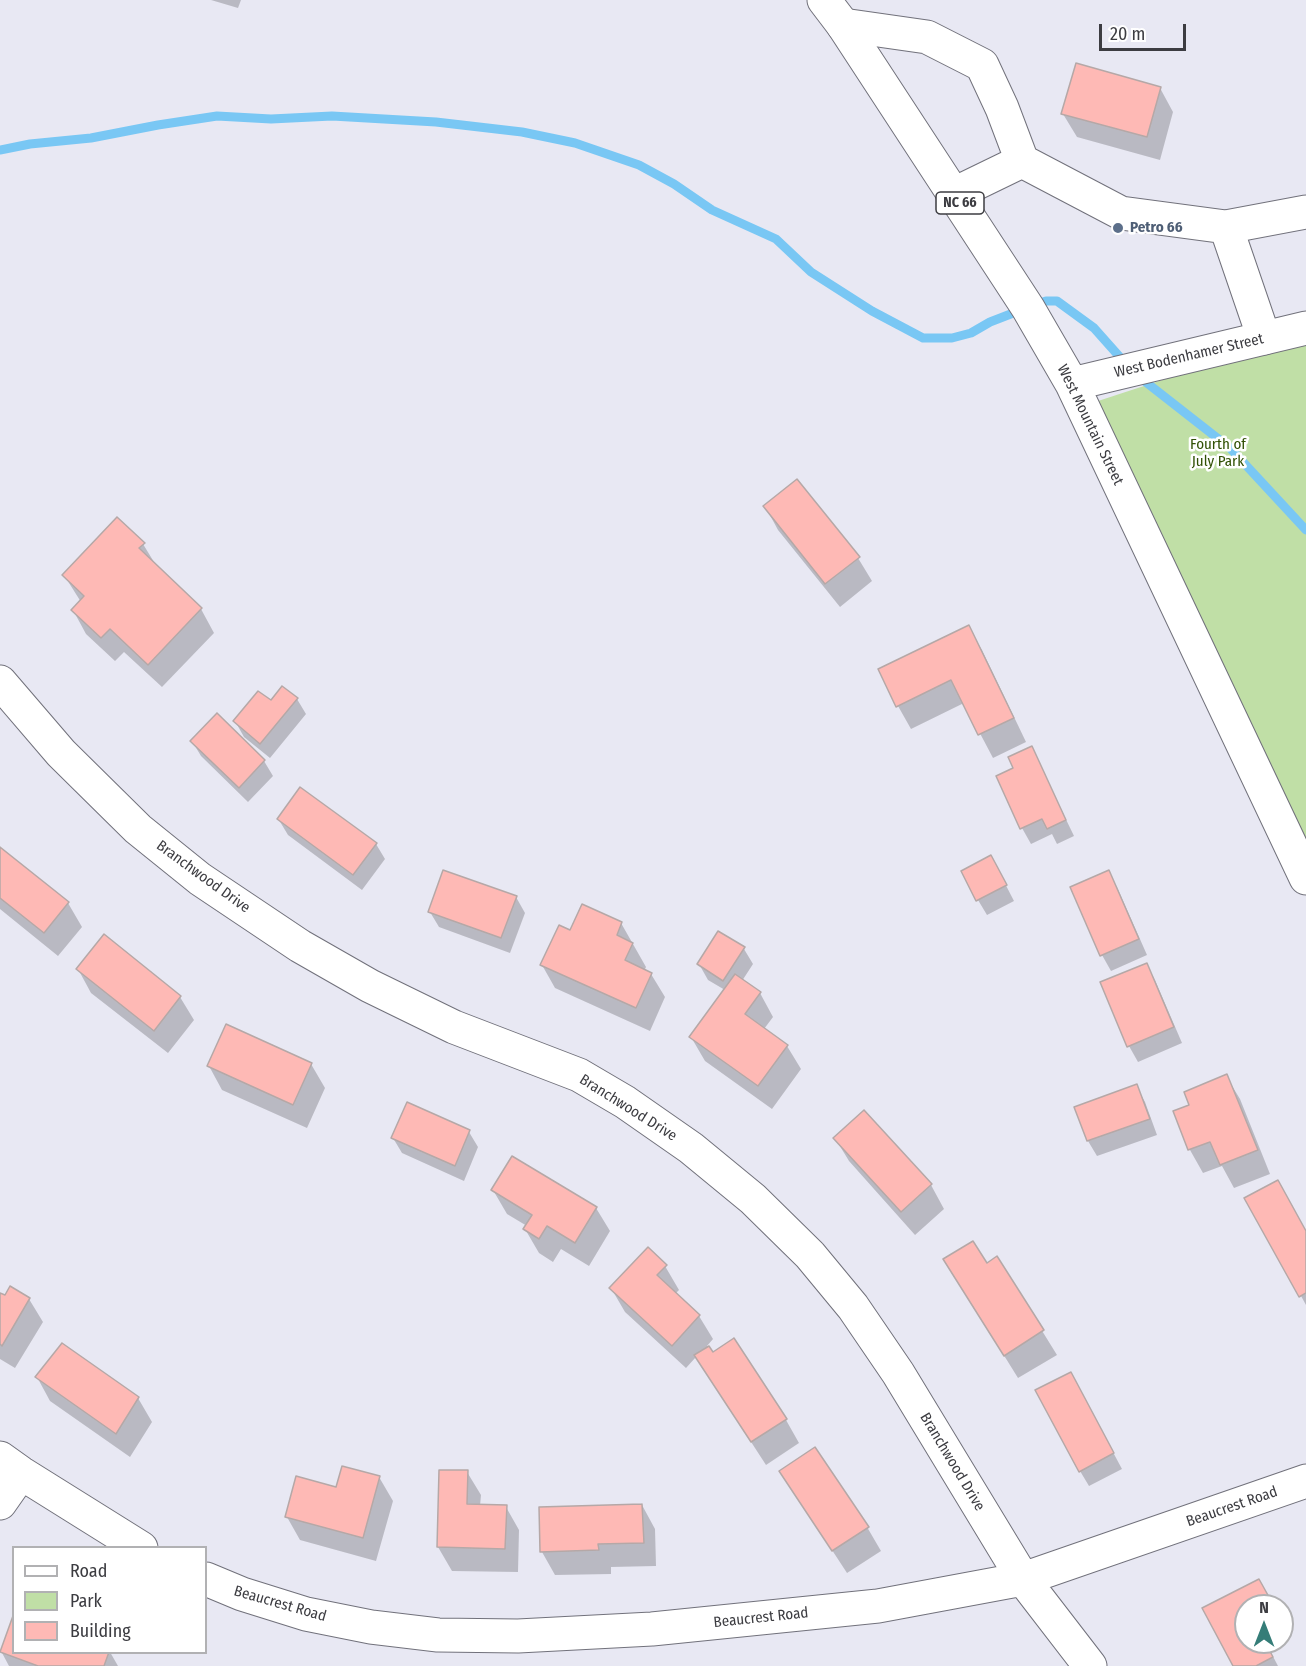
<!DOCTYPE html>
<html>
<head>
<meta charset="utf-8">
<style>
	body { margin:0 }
	#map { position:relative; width:1306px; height:1666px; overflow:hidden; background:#e8e8f3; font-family:"Fira Sans Condensed",sans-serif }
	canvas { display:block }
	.legend { position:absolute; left:12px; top:1546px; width:195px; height:108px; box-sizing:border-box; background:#fff; border:2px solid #b1b1b3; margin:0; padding:8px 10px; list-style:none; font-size:18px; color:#3c3c41 }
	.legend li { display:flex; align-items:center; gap:12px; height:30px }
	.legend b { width:30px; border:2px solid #b1b1b3 }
	.north { position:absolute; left:1234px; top:1594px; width:60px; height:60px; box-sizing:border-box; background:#fff; border:2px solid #b1b1b3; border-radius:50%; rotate:0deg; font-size:16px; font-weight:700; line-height:24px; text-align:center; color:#3c3c41 }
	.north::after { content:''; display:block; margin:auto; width:21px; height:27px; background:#357d78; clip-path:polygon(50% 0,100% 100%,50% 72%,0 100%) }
	.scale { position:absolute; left:1099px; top:24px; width:87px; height:27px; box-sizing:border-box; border:3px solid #3c3c41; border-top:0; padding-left:8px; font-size:18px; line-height:21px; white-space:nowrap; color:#3c3c41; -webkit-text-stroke:4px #fff; paint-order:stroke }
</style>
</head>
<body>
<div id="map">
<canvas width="1306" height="1666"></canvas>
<ul class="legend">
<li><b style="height:8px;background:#fff"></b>Road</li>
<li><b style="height:16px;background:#c0dfa6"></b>Park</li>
<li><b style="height:16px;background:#feb9b5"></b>Building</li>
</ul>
<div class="north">N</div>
<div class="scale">20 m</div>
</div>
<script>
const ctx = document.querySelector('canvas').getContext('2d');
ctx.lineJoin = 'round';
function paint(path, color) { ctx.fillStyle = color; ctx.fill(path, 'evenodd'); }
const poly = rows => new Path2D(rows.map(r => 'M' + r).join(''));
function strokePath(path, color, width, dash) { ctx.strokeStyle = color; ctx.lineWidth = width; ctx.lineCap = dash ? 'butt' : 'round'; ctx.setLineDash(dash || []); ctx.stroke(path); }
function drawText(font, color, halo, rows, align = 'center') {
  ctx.font = font + ' "Fira Sans Condensed",sans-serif'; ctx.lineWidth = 5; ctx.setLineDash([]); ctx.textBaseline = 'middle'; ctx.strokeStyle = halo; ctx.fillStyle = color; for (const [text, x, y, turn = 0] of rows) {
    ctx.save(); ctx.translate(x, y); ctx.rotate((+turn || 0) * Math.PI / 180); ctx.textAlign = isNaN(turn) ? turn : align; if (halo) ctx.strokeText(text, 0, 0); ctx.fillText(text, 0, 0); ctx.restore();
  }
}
paint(poly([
	[1306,333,1306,840,1095,402]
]), '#c0dfa6');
paint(poly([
	[211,0,241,0,238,8],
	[1160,88,1173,112,1160,160,1077,137,1063,114],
	[765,506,858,558,872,581,840,607,778,530],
	[143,544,157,567,201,609,214,633,162,687,124,652,115,661,86,634,73,610,81,602,64,575],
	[968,627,982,650,1026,742,993,758,964,703,911,729,898,706],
	[297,699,306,714,270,758,244,737,235,721,271,702],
	[192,741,264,761,273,776,248,802,201,756],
	[1031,747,1074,836,1057,844,1052,834,1031,844,1022,828,1015,769],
	[279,820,376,844,385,859,362,890,288,835],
	[0,849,68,903,82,927,58,956,0,909],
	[999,872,1014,901,987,915,978,900],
	[1108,872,1117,887,1147,955,1111,971,1102,955],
	[516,897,525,913,510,953,439,927,430,912],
	[621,923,646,967,644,971,651,974,665,997,650,1031,555,988,542,965,571,932],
	[744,949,753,964,742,981,760,993,773,1017,764,1029,787,1046,801,1069,772,1109,705,1061,691,1037,725,990,708,980,699,964],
	[1146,964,1155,980,1182,1043,1138,1062,1129,1046],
	[78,969,180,997,194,1020,168,1053,91,993],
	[311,1064,325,1088,307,1128,222,1090,209,1066],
	[1226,1076,1240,1099,1270,1174,1234,1188,1222,1166,1203,1173,1190,1150,1175,1112,1191,1105],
	[1136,1086,1145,1102,1157,1135,1097,1156,1088,1141],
	[863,1112,931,1185,944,1209,915,1235,849,1161,835,1138],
	[469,1132,478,1147,464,1181,402,1153,393,1138],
	[493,1190,596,1208,610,1231,589,1266,561,1249,553,1262,539,1253,525,1229,527,1226,507,1214],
	[1247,1198,1306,1233,1306,1305],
	[997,1258,1057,1355,1018,1378,959,1283],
	[665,1266,679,1290,675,1294,699,1316,713,1339,707,1346,712,1354,786,1420,799,1443,766,1465,696,1357,686,1368,625,1312,611,1288],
	[0,1294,29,1299,43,1322,15,1368,0,1359],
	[37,1377,138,1398,152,1422,130,1457,50,1401],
	[1079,1389,1122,1469,1089,1486,1080,1471],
	[441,1471,467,1472,481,1495,480,1506,506,1507,519,1530,518,1572,452,1571,438,1547],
	[781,1472,867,1527,881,1551,847,1573],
	[379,1477,393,1501,376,1561,300,1540,287,1517,337,1489],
	[642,1505,655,1529,656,1566,611,1567,611,1574,555,1575,542,1552],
	[1259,1581,1273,1606,1246,1606,1246,1642,1274,1642,1267,1645,1278,1666,1234,1666,1204,1609],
	[1282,1622,1289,1634,1282,1638],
	[1,1651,110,1652,118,1666,9,1666]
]), '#0003');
strokePath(poly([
	[0,150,30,144,91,138,158,125,217,116,271,119,332,116,436,122,522,132,575,143,639,165,674,184,712,210,776,239,811,272,872,311,923,338,952,338,971,333,990,322,1021,310],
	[1034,305,1046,301,1057,301,1094,328,1126,364],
	[1138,376,1230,448,1306,530]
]), '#79c7f4', 9);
const building = poly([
	[1076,63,1161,87,1147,137,1061,114,1076,63],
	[797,479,860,557,825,584,763,506,797,479],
	[117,517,145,543,139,548,202,608,148,665,110,629,101,638,71,610,84,596,62,575,117,517],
	[969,625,1014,718,978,735,951,680,896,707,878,669,969,625],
	[282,686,298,698,260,744,233,721,258,691,271,700,282,686],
	[217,713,265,760,239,788,190,741,217,713],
	[1032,746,1066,820,1047,829,1042,819,1020,829,996,776,1013,768,1008,757,1032,746],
	[300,787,377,843,353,875,277,819,300,787],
	[0,847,69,902,44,933,0,898,0,847],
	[991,855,1007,885,976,901,961,871,991,855],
	[443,870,517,896,501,938,428,912,443,870],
	[1109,870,1139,939,1100,956,1070,887,1109,870],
	[582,904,622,922,617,935,633,943,625,960,652,973,636,1008,540,965,559,925,570,930,582,904],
	[718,931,745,947,723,981,697,964,718,931],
	[104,934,181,996,154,1031,76,969,104,934],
	[1147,963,1174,1027,1127,1047,1100,982,1147,963],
	[735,974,761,992,745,1014,788,1045,758,1086,689,1037,735,974],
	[226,1024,312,1063,293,1105,207,1066,226,1024],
	[1227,1074,1258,1150,1220,1165,1210,1142,1188,1150,1173,1111,1189,1105,1184,1092,1227,1074],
	[1137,1084,1150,1119,1087,1141,1074,1107,1137,1084],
	[407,1102,470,1130,455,1166,391,1138,407,1102],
	[864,1110,932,1184,901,1212,833,1138,864,1110],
	[512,1156,597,1207,575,1243,547,1226,539,1239,523,1229,532,1215,491,1190,512,1156],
	[1278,1180,1306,1231,1306,1293,1299,1297,1244,1198,1278,1180],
	[973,1241,987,1263,997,1256,1044,1330,1004,1356,943,1259,973,1241],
	[648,1247,667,1265,657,1275,700,1315,672,1346,609,1288,648,1247],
	[10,1286,30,1298,2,1346,0,1344,0,1293,5,1295,10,1286],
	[734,1338,787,1419,751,1442,694,1355,709,1346,713,1352,734,1338],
	[62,1343,139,1397,116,1434,35,1377,62,1343],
	[1071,1372,1114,1453,1079,1472,1035,1390,1071,1372],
	[815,1447,869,1527,832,1551,779,1471,815,1447],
	[342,1466,380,1476,363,1538,285,1517,296,1476,336,1487,342,1466],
	[439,1470,468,1470,467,1504,507,1505,505,1549,437,1547,439,1470],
	[642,1504,644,1543,598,1544,599,1550,540,1552,539,1507,642,1504],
	[1259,1579,1274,1606,1246,1606,1246,1642,1265,1642,1273,1657,1256,1666,1233,1666,1202,1608,1259,1579],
	[14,1613,14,1652,109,1652,104,1666,38,1666,0,1652,14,1613]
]);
paint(building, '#feb9b5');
strokePath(building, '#b5a8a7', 1.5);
const minor = poly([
	[843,25,927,37,982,65,1002,108,1022,161,1121,213,1226,227,1306,212],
	[954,194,1022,161],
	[1226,227,1264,338],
	[0,682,61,753,138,829,200,879,300,946,370,986,454,1027,579,1075,625,1102,691,1148,753,1199,810,1255,853,1307,898,1373,1023,1579,1090,1666],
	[0,1458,21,1473,141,1548],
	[0,1503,21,1473],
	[206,1579,242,1594,306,1614,371,1627,438,1635,518,1636,652,1629,878,1606,1023,1579,1306,1481]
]);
const major = poly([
	[824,0,843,25,1028,308,1072,384,1306,878],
	[1072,384,1306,328]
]);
strokePath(minor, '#71717b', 35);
strokePath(major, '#71717b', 35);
strokePath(minor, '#fff', 33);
strokePath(major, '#fff', 33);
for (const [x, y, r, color] of [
	[1118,228,6,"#5c6f8a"]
]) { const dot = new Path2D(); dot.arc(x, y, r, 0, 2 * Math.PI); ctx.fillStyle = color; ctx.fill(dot); strokePath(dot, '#fff', 2); }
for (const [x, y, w] of [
	[960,203,48]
]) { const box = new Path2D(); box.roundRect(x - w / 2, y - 11, w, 22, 4.5); ctx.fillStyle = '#fff'; ctx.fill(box); strokePath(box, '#3c3c41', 1.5); }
drawText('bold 14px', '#3c3c41', null, [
	["NC 66",960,203]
]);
drawText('bold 15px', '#4e5e75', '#fff', [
	["Petro 66",1130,228]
], 'left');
drawText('15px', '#3c3c41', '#fff', [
	["West Bodenhamer Street",1189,356,-13],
	["West Mountain Street",1090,425,64],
	["Branchwood Drive",203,877,36],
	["Branchwood Drive",628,1108,32],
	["Branchwood Drive",952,1462,59],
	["Beaucrest Road",1232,1507,-19],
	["Beaucrest Road",280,1604,16],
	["Beaucrest Road",761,1618,-6]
]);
drawText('15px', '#315105', '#fff', [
	["Fourth of",1218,445],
	["July Park",1218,462]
]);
</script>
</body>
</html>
